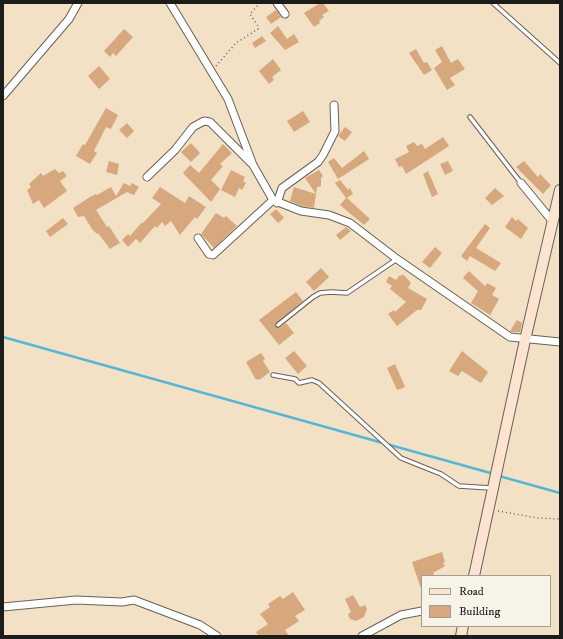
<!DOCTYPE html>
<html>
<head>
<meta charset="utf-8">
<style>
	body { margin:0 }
	#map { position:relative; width:563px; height:639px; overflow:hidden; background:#f2e1c5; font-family:"IM FELL DW Pica",serif }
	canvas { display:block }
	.frame { position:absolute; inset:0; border:4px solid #1c1c1c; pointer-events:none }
	.legend { position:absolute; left:421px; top:575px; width:130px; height:52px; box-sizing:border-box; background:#f7f3e8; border:1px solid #9f9d96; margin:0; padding:5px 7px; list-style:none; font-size:12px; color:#1c1c1c }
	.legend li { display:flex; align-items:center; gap:8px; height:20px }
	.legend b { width:20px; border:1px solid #9f9d96 }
</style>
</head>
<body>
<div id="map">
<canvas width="563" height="639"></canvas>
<div class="frame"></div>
<ul class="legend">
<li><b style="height:5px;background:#fde4d1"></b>Road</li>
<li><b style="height:11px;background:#d7a87d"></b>Building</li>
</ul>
</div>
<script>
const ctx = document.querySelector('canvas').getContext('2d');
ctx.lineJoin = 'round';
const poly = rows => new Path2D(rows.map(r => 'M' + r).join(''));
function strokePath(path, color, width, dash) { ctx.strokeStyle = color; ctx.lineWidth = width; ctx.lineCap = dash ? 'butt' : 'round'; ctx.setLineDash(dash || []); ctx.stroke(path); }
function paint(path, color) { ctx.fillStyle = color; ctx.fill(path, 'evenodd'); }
strokePath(poly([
	[3,337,494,474],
	[499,476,560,493]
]), '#58b5d6', 2.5);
paint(poly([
	[320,3,323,3,329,11,322,15,324,17,319,21,320,23,314,27,304,13],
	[276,10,281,17,271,24,266,17],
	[278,26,287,39,294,34,299,42,285,50,270,33],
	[124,29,133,37,116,56,113,53,110,57,104,51],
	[262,36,266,41,255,48,252,43],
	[442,46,451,63,458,59,465,69,450,78,455,85,447,90,434,68,442,62,435,50],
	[416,49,424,63,427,62,432,70,424,75,409,53],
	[273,59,281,70,272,77,274,80,269,84,259,71],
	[99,66,110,79,99,89,88,76],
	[106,108,118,115,111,129,106,127,94,151,97,153,90,164,76,156,83,144,85,145],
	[303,111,310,122,294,132,287,121],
	[127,123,134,131,127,138,119,130],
	[345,127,352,132,345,141,338,136],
	[443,137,449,146,406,174,402,166,399,167,395,159,409,152,406,146,414,142,417,146,422,144,425,149],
	[191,143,200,153,191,162,181,152],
	[223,144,232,153,220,164,223,166,211,180,220,189,211,202,183,173,190,165,199,173],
	[364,151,369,159,338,179,328,162,334,158,342,168],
	[109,161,119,164,117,175,106,172],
	[448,161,453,171,445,175,440,164],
	[524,161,538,177,540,174,551,185,543,194,516,167],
	[55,169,59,173,63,171,67,176,60,181,67,191,44,208,39,200,33,204,27,190,31,187,29,184,41,173,43,176],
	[231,170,245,177,243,181,246,183,242,190,239,188,235,197,221,190],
	[319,170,323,176,321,178,321,186,317,187,314,208,302,206,290,201,294,187,316,194,305,178],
	[428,171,438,194,432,197,423,174],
	[340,180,348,190,350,188,353,194,347,198,370,219,364,225,340,205,346,198,335,183],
	[124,183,130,186,132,183,139,187,134,195,127,192,96,210,107,227,109,226,120,243,110,249,98,233,97,234,92,229,84,216,78,217,73,208,90,197,96,194,97,195,111,187,116,196],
	[160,187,185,203,189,196,206,207,197,219,195,217,180,235,171,221,165,226,162,222,157,228,155,226,140,243,136,239,128,247,122,240,128,234,130,236,142,222,143,223,161,204,152,198],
	[495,188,504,196,492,205,485,198],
	[275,210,277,210,284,218,278,223,270,214],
	[216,213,224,218,226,216,237,226,214,248,201,234],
	[512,217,516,221,518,219,528,228,521,239,505,227],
	[63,218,68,224,50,237,46,231],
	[485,224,490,228,476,248,501,263,495,271,470,256,467,261,461,256],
	[346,227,351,231,340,240,336,235],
	[435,247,442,253,430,268,422,262],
	[321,268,329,277,314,291,306,282],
	[469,271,485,286,487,283,496,288,492,295,499,299,490,315,471,303,478,291,463,278],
	[403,274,411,283,408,288,427,299,421,310,417,310,397,326,388,314,394,310,395,312,406,302,390,289,392,286,386,282,389,276,396,280,400,275,402,276],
	[296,292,303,301,275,325,279,328,286,323,294,333,279,345,259,320],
	[517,320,522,323,520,332,512,332,510,331],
	[294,351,307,366,298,374,285,358],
	[462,351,488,372,481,383,462,371,458,376,449,371],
	[261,353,265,359,263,361,270,372,259,380,258,379,256,380,246,362],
	[395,364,405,387,397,390,387,368],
	[442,552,445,562,443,563,445,566,433,573,434,576,422,576,421,589,412,562],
	[293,592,305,610,295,616,299,621,285,630,289,636,259,636,256,632,268,624,260,614,270,607,268,604,280,596,283,599],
	[353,595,360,607,365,605,367,609,364,617,356,621,350,619,348,614,351,612,345,599]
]), '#d7a87d');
const lane = poly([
	[493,3,560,63],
	[470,117,521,183],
	[278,325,313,297,320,293,331,292,347,293,397,259],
	[273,375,295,379,299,383,312,380,319,383,401,458,441,474,459,486,491,488]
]);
const street = poly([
	[170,3,228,99,253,165,273,200,301,211,329,215,350,223,397,259,510,337,560,342],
	[277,3,285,14],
	[3,96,69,19,78,3],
	[147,177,175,150,193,127,204,121,210,122,252,164],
	[521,183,553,222],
	[277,203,282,188,318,162,323,155,335,131,334,105],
	[198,238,209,254,213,255,273,200],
	[3,607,76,600,122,602,134,600,200,625,217,636],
	[362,636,401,615,422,611]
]);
const secondary = poly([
	[474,576,525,340,560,190],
	[461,636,463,626]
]);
strokePath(lane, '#676157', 5.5);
strokePath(street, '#676157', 9);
strokePath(secondary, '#676157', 12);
strokePath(poly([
	[216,66,236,43,258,29,258,26,250,14,260,3],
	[498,511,538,518,560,519]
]), '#676157', 1.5, [1, 3]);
strokePath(lane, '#fff', 3.5);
strokePath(street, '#fff', 7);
strokePath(secondary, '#fde4d1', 10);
</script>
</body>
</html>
